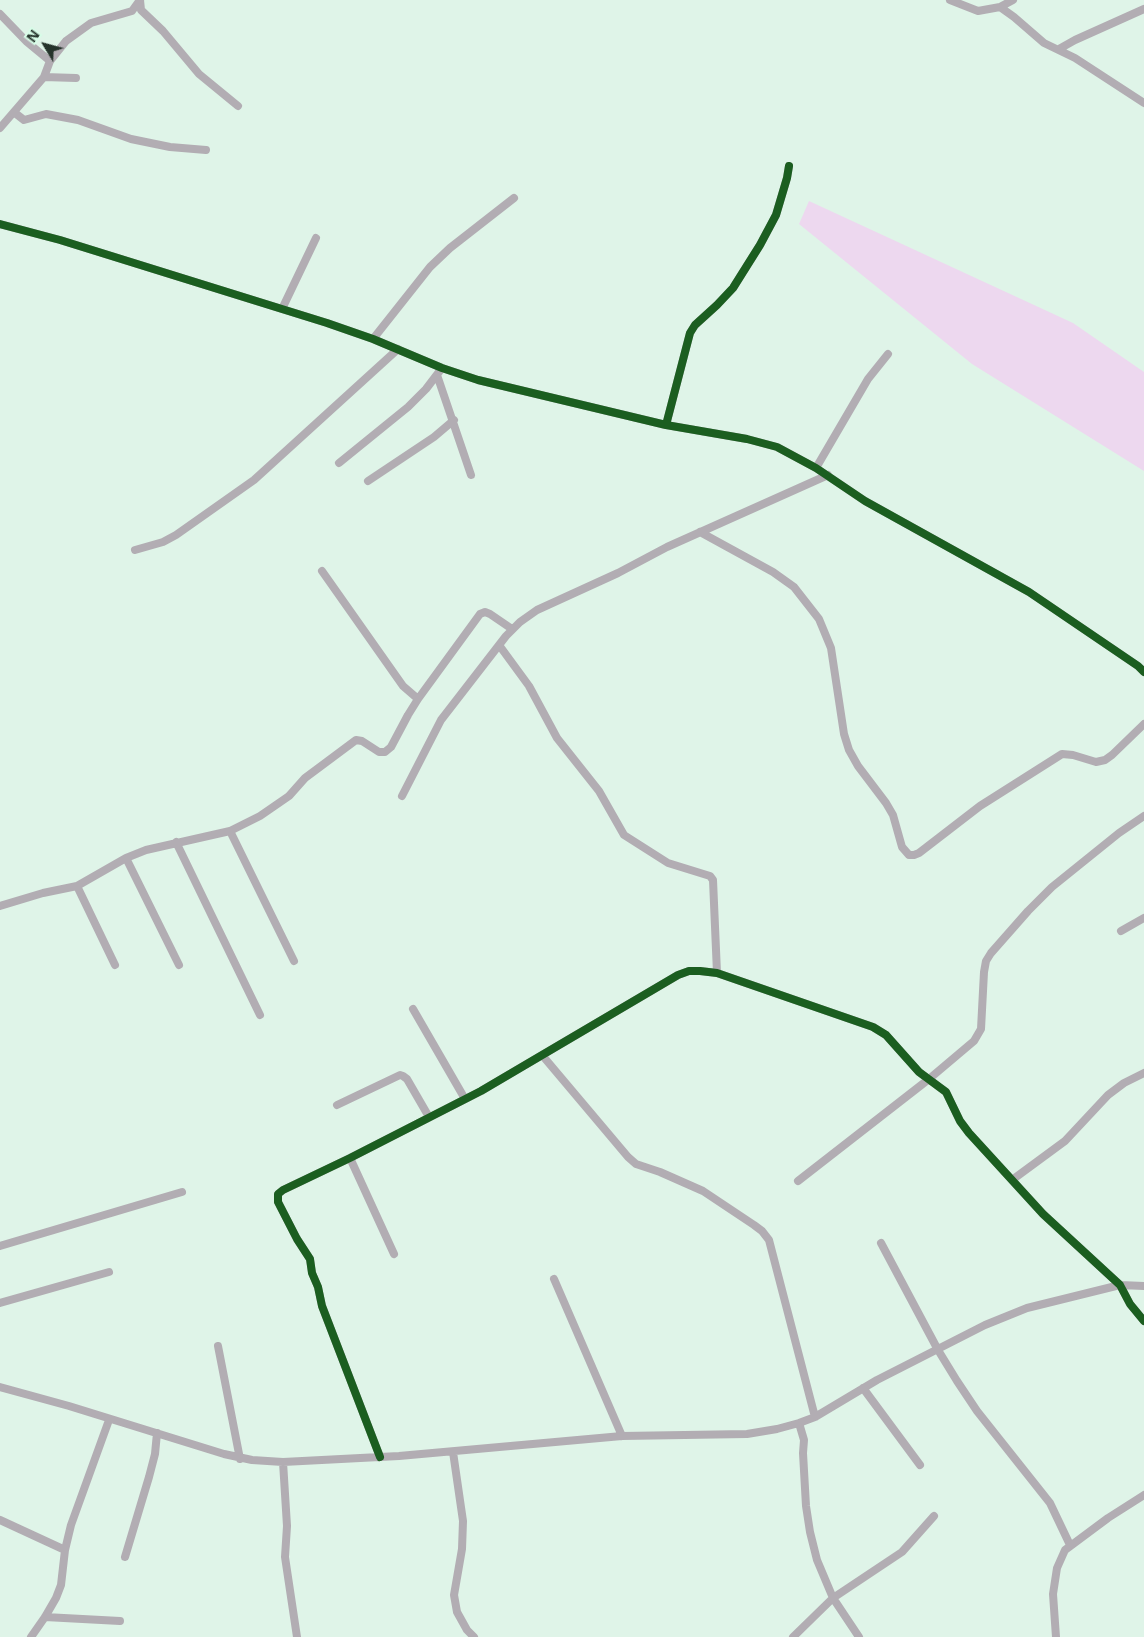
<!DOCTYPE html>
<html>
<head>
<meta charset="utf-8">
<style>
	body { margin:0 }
	#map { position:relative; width:1144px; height:1637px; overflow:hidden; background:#dff4e8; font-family:"Noto Sans",sans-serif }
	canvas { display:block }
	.north { position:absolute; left:20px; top:20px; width:50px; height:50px; -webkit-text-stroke:4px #d7fce7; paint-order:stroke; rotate:307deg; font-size:14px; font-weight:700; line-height:20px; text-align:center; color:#25332b }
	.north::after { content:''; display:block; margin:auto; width:18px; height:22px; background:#25332b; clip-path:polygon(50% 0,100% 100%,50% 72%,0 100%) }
</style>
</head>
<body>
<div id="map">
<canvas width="1144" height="1637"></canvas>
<div class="north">N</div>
</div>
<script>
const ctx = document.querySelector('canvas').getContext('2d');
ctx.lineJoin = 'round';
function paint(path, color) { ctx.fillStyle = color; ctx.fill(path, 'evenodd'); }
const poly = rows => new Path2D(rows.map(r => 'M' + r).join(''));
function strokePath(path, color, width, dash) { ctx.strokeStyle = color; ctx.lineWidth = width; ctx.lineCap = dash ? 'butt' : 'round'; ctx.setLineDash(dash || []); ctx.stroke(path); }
paint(poly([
	[809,201,1073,323,1144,372,1144,471,972,364,799,224]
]), '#edd8ef');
strokePath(poly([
	[140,0,141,10,163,31,199,74,238,106],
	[950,0,978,11,1000,7,1014,17,1044,43,1075,58,1144,103],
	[1000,7,1013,0],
	[0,14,27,42,50,61],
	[1059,49,1075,40,1144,9],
	[44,77,76,78],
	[15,113,24,120,46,114,78,120,131,139,170,147,206,150],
	[0,128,44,77,50,61,66,41,91,23,132,11,140,0],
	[0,224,60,240,327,323,373,339,442,368,478,380,666,425,747,439,777,447,816,468,865,501,1029,592,1138,666,1144,672],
	[282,309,316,238],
	[373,339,430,267,450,248,514,198],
	[437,375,471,475],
	[666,425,690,333,695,325,717,305,733,288,760,245,776,215,787,178,789,166],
	[339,463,408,407,426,389,442,368],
	[816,468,868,379,888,354],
	[368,481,434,437,454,420],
	[700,532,773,572,794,587,819,619,831,648,844,734,849,750,858,766,886,803,893,815,902,847,909,855,914,855,919,853,980,806,1062,754,1073,755,1096,762,1105,760,1112,755,1144,724],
	[135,550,163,542,176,535,254,480,398,349],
	[322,571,403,686,418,699],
	[499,645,529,686,557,738,599,791,624,835,668,863,710,876,713,880,717,973],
	[402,796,441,720,506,636,520,622,537,610,618,573,667,547,828,475],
	[230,831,294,961],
	[176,842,260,1015],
	[126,858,179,965],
	[77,886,115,965],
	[0,906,43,893,77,886,126,858,146,850,230,831,260,816,289,796,305,778,356,740,362,741,379,752,385,752,391,747,408,715,418,699,480,614,485,612,490,614,512,629],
	[1121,931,1144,918],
	[413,1009,465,1099],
	[542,1055,628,1157,636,1164,660,1172,703,1191,754,1225,762,1231,769,1240,815,1417],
	[337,1105,400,1075,403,1076,407,1079,429,1117],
	[350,1158,394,1254],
	[1012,1180,1065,1141,1108,1095,1124,1083,1144,1073],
	[798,1181,929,1079,974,1041,981,1029,984,972,986,961,991,953,1028,911,1052,887,1119,833,1144,816],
	[881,1243,938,1350,957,1381,977,1411,1050,1503,1070,1545],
	[0,1246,182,1192],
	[554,1279,622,1436],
	[0,1303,109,1272],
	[218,1346,240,1459],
	[0,1387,69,1406,224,1454,252,1460,283,1462,399,1456,622,1436,747,1434,777,1429,799,1423,815,1417,877,1380,985,1325,1027,1308,1120,1285,1144,1286],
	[863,1388,920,1465],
	[799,1423,804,1440,803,1453,806,1506,810,1532,817,1560,833,1598,859,1637],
	[453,1452,463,1521,462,1549,454,1595,457,1612,467,1630,474,1637],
	[380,1457,322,1306,318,1287,312,1273,310,1259,297,1239,278,1202,278,1194,283,1190,350,1158,481,1091,678,975,689,971,700,971,717,973,873,1027,886,1035,919,1072,946,1092,960,1121,969,1133,1043,1214,1120,1285,1130,1304,1144,1321],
	[283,1462,287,1526,285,1557,297,1637],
	[0,1520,65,1550],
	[125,1557,149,1477,155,1454,157,1433],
	[45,1617,120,1621],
	[31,1637,45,1617,56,1598,61,1585,65,1550,71,1525,109,1420],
	[793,1637,833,1598,902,1552,934,1516],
	[1056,1637,1053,1594,1057,1568,1065,1550,1108,1518,1144,1495]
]), '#b2adb3', 8);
strokePath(poly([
	[0,224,60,240,327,323,373,339,442,368,478,380,666,425,747,439,777,447,816,468,865,501,1029,592,1138,666,1144,672],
	[666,425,690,333,695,325,717,305,733,288,760,245,776,215,787,178,789,166],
	[380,1457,322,1306,318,1287,312,1273,310,1259,297,1239,278,1202,278,1194,283,1190,350,1158,481,1091,678,975,689,971,700,971,717,973,873,1027,886,1035,919,1072,946,1092,960,1121,969,1133,1043,1214,1120,1285,1130,1304,1144,1321]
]), '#1b5e20', 8);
</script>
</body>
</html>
